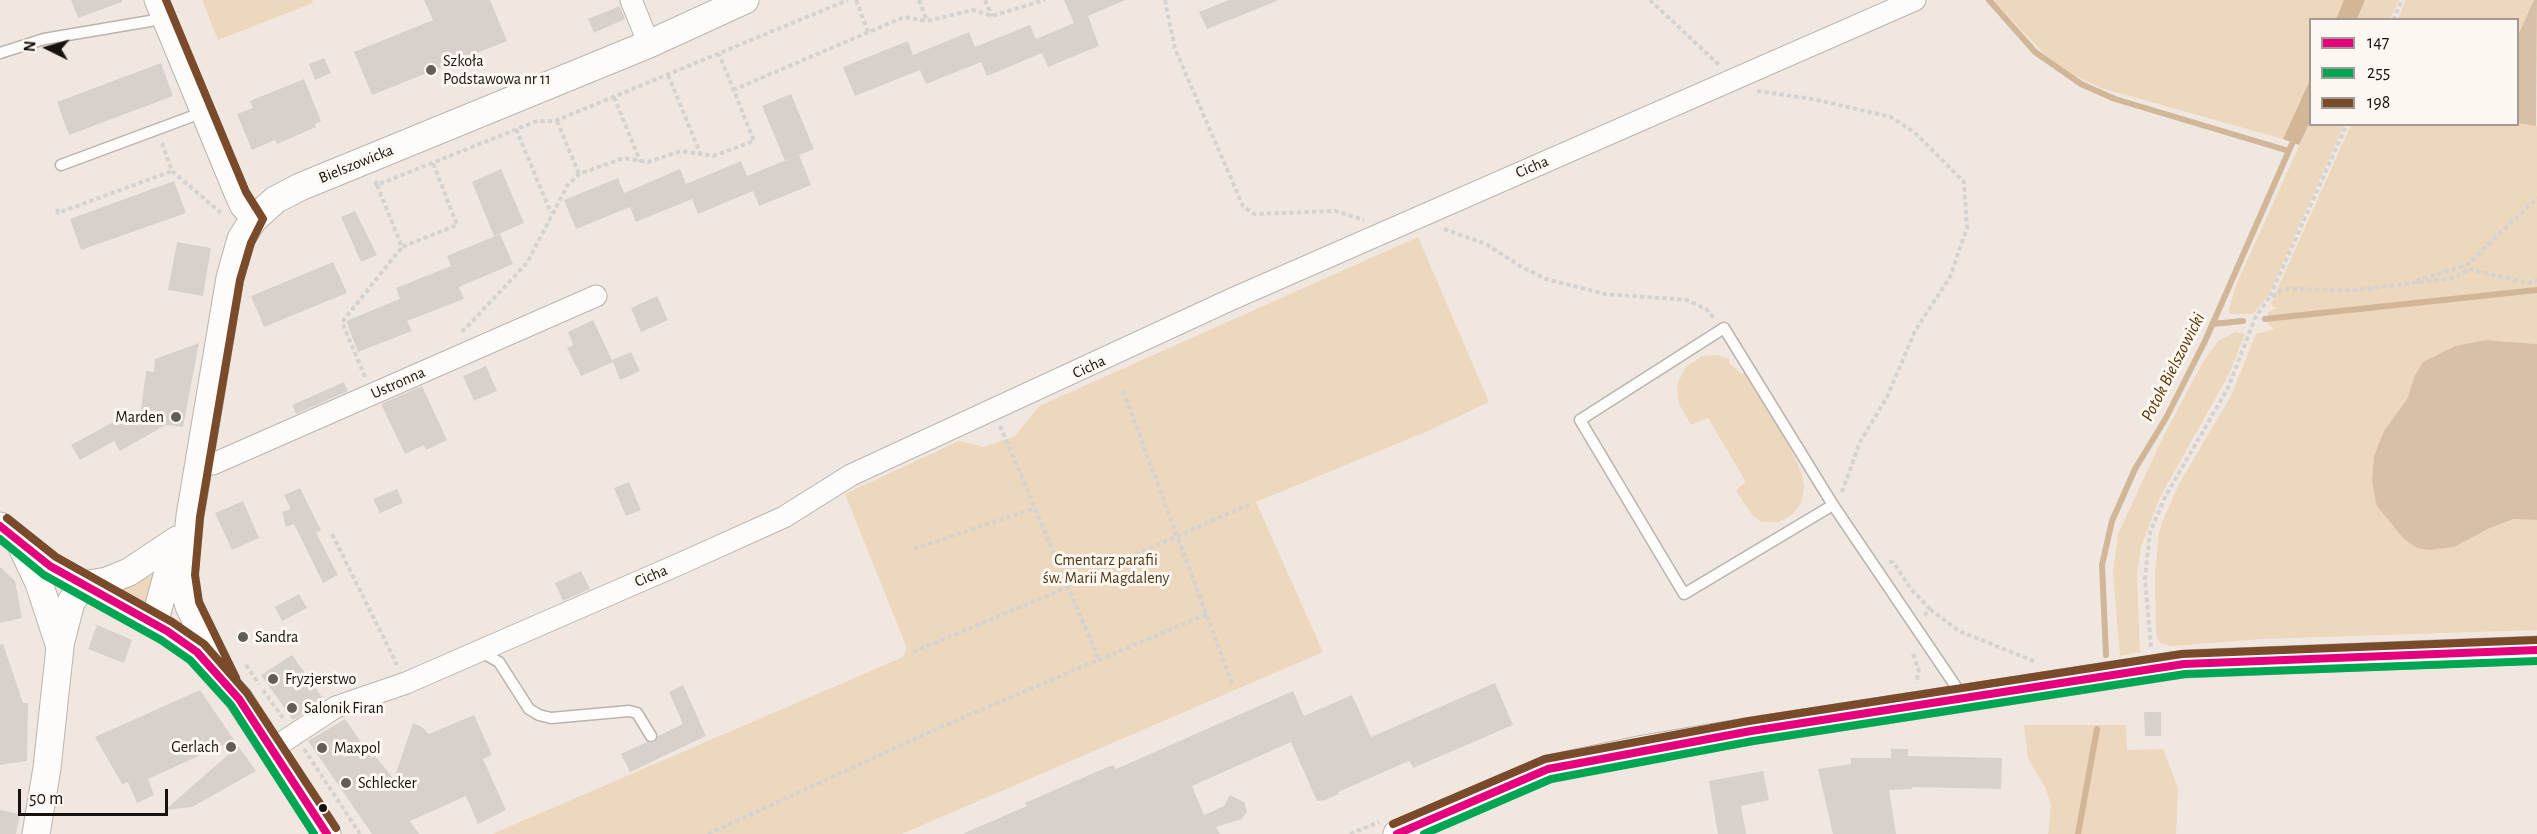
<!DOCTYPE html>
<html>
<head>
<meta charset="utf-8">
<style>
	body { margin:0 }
	#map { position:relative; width:2537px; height:834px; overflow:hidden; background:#f0e8e0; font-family:"Alegreya Sans",sans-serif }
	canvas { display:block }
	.legend { position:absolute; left:2309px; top:18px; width:210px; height:108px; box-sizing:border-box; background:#fdf7f1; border:2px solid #a19b96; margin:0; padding:8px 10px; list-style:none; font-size:18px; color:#17120d }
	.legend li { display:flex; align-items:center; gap:12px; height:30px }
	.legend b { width:30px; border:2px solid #a19b96 }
	.north { position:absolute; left:18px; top:18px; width:60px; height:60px; -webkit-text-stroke:4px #fdf7f1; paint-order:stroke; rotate:275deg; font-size:16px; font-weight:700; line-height:24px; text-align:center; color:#17120d }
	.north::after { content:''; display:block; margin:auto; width:21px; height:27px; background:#17120d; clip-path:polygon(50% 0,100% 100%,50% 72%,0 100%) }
	.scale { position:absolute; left:18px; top:789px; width:150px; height:27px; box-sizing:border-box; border:3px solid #17120d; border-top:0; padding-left:8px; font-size:18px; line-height:21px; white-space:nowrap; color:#17120d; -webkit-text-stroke:4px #fdf7f1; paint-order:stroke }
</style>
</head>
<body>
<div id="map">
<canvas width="2537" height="834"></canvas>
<ul class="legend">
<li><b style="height:8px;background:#e5007d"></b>147</li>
<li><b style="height:8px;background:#00a651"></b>255</li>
<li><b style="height:8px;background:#7a4b2a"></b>198</li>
</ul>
<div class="north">N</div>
<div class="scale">50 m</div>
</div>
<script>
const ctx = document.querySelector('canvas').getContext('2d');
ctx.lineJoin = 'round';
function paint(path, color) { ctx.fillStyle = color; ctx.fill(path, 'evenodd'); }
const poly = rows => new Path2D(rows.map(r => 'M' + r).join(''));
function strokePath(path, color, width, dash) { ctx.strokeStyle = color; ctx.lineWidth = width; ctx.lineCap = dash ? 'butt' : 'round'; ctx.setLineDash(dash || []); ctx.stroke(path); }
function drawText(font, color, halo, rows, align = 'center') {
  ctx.font = font + ' "Alegreya Sans",sans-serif'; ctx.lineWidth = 6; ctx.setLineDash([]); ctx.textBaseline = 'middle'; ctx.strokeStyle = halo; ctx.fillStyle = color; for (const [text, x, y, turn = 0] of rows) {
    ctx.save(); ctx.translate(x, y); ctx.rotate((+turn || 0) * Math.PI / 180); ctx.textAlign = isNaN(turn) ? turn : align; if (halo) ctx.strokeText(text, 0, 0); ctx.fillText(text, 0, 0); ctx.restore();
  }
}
paint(poly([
	[202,0,312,0,313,3,218,40],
	[1993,0,2344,0,2336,19,2310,20,2310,80,2283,139,2101,88,2072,74,2045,55],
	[2365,0,2399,0,2390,19,2357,20],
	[2406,0,2534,0,2518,35,2518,20,2397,20],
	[2310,122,2310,124,2344,125,2268,296,2253,314,2230,314,2229,310,2236,285],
	[2518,123,2537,126,2537,344,2485,340,2455,346,2423,362,2415,375,2407,399,2384,431,2377,506,2392,523,2454,547,2490,528,2514,519,2537,520,2537,630,2262,639,2172,646,2160,643,2156,635,2155,573,2159,533,2163,520,2179,484,2231,396,2256,334,2274,329,2268,324,2268,313,2277,307,2273,307,2271,303,2351,125],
	[1418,237,1489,402,1428,431,1256,502,1323,652,902,834,492,834,903,657,907,648,845,494,959,441,984,447,1015,436,1039,406],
	[2235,332,2245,334,2229,374,2159,499,2141,547,2137,573,2140,652,2120,656,2113,574,2118,534,2163,437,2203,362,2218,341],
	[1716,355,1730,359,1729,363,1742,374,1746,373,1790,447,1802,474,1804,488,1801,503,1793,514,1779,522,1762,522,1752,515,1736,490,1746,482,1708,418,1691,425,1679,404,1677,384,1686,367,1702,356],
	[163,560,147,605,117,588],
	[2024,725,2126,725,2127,750,2163,749,2178,788,2176,834,2048,834,2051,805,2045,787,2028,759]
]), '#edd7bd');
paint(poly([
	[2534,0,2537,0,2536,126,2518,123,2518,35],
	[2485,340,2537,344,2537,520,2514,519,2490,528,2454,547,2429,550,2417,548,2404,539,2377,506,2372,482,2374,456,2384,431,2407,399,2415,375,2423,362,2455,346]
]), '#d7c0a7');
paint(poly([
	[2344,0,2365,0,2357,19,2336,19],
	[2310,80,2310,122,2299,145,2283,139]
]), '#d1b698');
strokePath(poly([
	[1989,0,2035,52,2081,84,2115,99,2289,151],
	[2265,319,2537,290],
	[2212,324,2243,321],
	[2106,655,2102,565,2112,521,2135,469,2166,418,2205,341,2295,137],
	[2078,834,2097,729]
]), '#d1b698', 6);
paint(poly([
	[71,0,122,0,122,2,78,18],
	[424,0,490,0,507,41,372,95,354,52,433,20],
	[1064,0,1125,0,1088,16,1099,46,1048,67,1042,53,987,76,981,62,926,84,920,70,855,96,843,67,908,41,913,55,969,32,975,47,1030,25,1036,39,1074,23],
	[1229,0,1276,0,1277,1,1207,29,1199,12],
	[620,6,625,19,594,33,588,19],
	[324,58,331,73,315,80,309,64],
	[161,63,173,96,69,135,57,102],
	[304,79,321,121,315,124,316,127,277,144,275,140,252,150,237,114,253,108,250,101],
	[791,94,814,149,785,161,762,106],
	[799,155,811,185,759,206,753,191,698,214,692,199,636,222,630,207,576,229,564,200,618,178,624,193,680,169,686,184,741,161,747,176],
	[501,169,524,223,494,236,472,182],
	[174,181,186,213,81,250,70,219],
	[355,211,377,255,361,262,341,217],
	[500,234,513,264,459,287,464,299,407,321,412,331,358,352,346,321,400,299,396,288,451,266,447,256],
	[177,242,211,248,203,296,168,290],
	[333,262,347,293,264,327,251,296],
	[657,296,668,320,641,332,631,308],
	[593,320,612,360,631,352,640,371,620,380,613,362,581,376,567,348,573,345,568,332],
	[199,343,183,427,166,425,120,451,114,441,80,460,71,445,119,419,140,418,146,371,154,372,155,359],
	[486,366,497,391,474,401,463,376],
	[344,382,348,391,296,414,292,405],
	[422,386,447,440,426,450,424,445,405,454,381,404],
	[629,482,641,510,626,516,614,488],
	[300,488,321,530,316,533,338,575,323,583,294,524,286,527,282,512,291,509,284,495],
	[397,489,403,503,380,513,373,499],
	[243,501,259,538,232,550,215,513],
	[0,567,15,581,22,618,0,623],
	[581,571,590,589,563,601,555,583],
	[299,594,307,608,282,621,275,607],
	[97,625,132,640,124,663,88,649],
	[3,644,23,703,28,703,27,761,0,765,0,645],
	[292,655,324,700,293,720,261,675],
	[1495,683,1513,725,1413,768,1409,761,1338,792,1339,794,1325,800,1317,801,1291,742,1192,786,1204,815,1224,806,1230,795,1244,802,1247,811,1242,819,1216,827,1220,834,962,834,1027,806,1025,803,1096,772,1113,765,1116,769,1293,691,1304,716,1352,695,1371,737],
	[683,685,706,736,630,772,621,754,647,742,654,743,658,736,683,724,669,692],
	[200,690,234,740,148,779,154,795,137,803,128,782,122,784,95,737],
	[2144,712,2161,712,2161,736,2145,736],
	[474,715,492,755,483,759,506,810,478,824,466,796,410,821,419,834,372,834,308,741,345,719,372,758,375,756,394,779,413,723,422,727,429,734],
	[238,746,256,771,192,807,165,810],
	[1891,749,1908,749,1908,756,2002,758,2001,789,1912,787,1912,789,1889,790,1896,834,1833,834,1818,769,1851,764,1851,758,1891,758],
	[1763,771,1769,800,1741,806,1746,834,1718,834,1709,781],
	[0,810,20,814,16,834,0,834]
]), '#d8d1cb');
const service = poly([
	[0,53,44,39,162,19],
	[61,165,201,113],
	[1833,505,1684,594,1580,420,1724,328,1833,505,1963,697],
	[481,652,499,662,529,709,539,715,551,718,629,711,637,713,651,736]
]);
const minor = poly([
	[155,0,236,196,241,207,253,220],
	[631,0,649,44],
	[199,462,213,464,596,296],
	[272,749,336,707,406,683,684,562,784,517,851,475,1232,299,1915,0]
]);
const tertiary = poly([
	[0,526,50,566,167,631,197,652,239,699,327,834],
	[22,547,39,583,60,647,47,768,36,834],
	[83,585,107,581,129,572,177,540],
	[154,624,175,546],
	[60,645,71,602,83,585],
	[227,683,189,606,185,592,184,575,190,516,230,278,241,239,253,220,275,200,300,187,649,44,745,0],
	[1397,834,1548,769,1644,749,1751,731,2184,664,2537,650]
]);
strokePath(service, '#bab4ae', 13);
strokePath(minor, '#bab4ae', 23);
strokePath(tertiary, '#bab4ae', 29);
strokePath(poly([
	[856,0,868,32],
	[919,0,927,21],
	[985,0,992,16],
	[1165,0,1175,49,1243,206,1254,214,1335,211,1364,220],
	[1650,0,1719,65],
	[2393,20,2402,0],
	[668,75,701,155],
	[733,90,904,17,927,21,973,10,992,16,1045,0],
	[1757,91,1813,99,1891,117,1914,132,1964,182,1967,228,1950,277,1915,331,1887,397,1860,442,1842,492],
	[614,97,640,161],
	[557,121,579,174],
	[516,129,551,213],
	[162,143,172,171,221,213],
	[375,181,377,185,537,121,555,121,848,0],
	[377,185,402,247,457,225,433,163],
	[57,209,58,213,172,171],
	[1444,229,1486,244,1520,266,1546,279,1605,294,1687,300,1706,309,1715,319],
	[2416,281,2467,265,2537,198],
	[2270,296,2347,124],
	[462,332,527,263,567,186,579,174,624,158,648,162,681,151,713,156,754,141,719,54],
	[365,377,342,322,402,247],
	[1123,391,1232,683],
	[1000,426,1099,660],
	[332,534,397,665],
	[914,549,1035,508],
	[1889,562,1893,562,1911,589,1931,610],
	[1067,585,1250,504],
	[1924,615,1931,610,1959,631,2036,662],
	[2151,647,2145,579,2150,532,2165,497,2228,388,2255,318,2270,297,2284,289,2357,290,2454,278,2469,269,2528,283,2537,280],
	[913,652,1068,587],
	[1913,654,1919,671,1916,683],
	[246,665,259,684],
	[263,690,283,718],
	[304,749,360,834],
	[708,834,943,726,1207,614],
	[1350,834,1379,822]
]), '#d5d3d1', 4, [4.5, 3]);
strokePath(service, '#fdfcfa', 10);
strokePath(minor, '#fdfcfa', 21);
strokePath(tertiary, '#fdfcfa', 27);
strokePath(poly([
	[0,526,50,566,167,631,197,652,239,699,327,834],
	[1397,834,1548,769,1751,731,2184,664,2537,650]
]), '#e5007d', 8);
strokePath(poly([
	[0,539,44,575,161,640,190,660,231,705,314,834],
	[1424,834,1551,779,1753,741,2185,674,2537,661]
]), '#00a651', 8);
strokePath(poly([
	[166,0,246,192,263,219,251,243,240,280,200,517,195,575,199,602,236,678],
	[7,518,56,557,172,622,204,644,247,693,336,828],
	[1393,824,1545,759,1749,721,2182,654,2537,640]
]), '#7a4b2a', 8);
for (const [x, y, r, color] of [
	[431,70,6,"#635d57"],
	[176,417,6,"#635d57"],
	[243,637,6,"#635d57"],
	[273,679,6,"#635d57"],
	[292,708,6,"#635d57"],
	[231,747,6,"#635d57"],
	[322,748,6,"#635d57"],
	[346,783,6,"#635d57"],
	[323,808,5,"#17120d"]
]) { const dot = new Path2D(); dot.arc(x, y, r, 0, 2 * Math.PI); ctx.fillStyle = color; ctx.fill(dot); strokePath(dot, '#fdf7f1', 2); }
drawText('16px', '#17120d', '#fdf7f1', [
	["Szkoła",443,61],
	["Podstawowa nr 11",443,79],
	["Marden",164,417,"right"],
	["Sandra",255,637],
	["Fryzjerstwo",285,679],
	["Salonik Firan",304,708],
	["Gerlach",219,747,"right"],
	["Maxpol",334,748],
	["Schlecker",358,783]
], 'left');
drawText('16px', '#17120d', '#fdf7f1', [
	["Bielszowicka",356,164,-22],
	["Cicha",1532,167,-23],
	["Cicha",1089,367,-25],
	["Ustronna",398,383,-24],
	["Cicha",651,576,-23]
]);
drawText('16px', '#4e3514', '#fdf7f1', [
	["Cmentarz parafii",1106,560],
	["św. Marii Magdaleny",1106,578]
]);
drawText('italic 18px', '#563500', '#fdf7f1', [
	["Potok Bielszowicki",2173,367,-63]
]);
</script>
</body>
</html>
